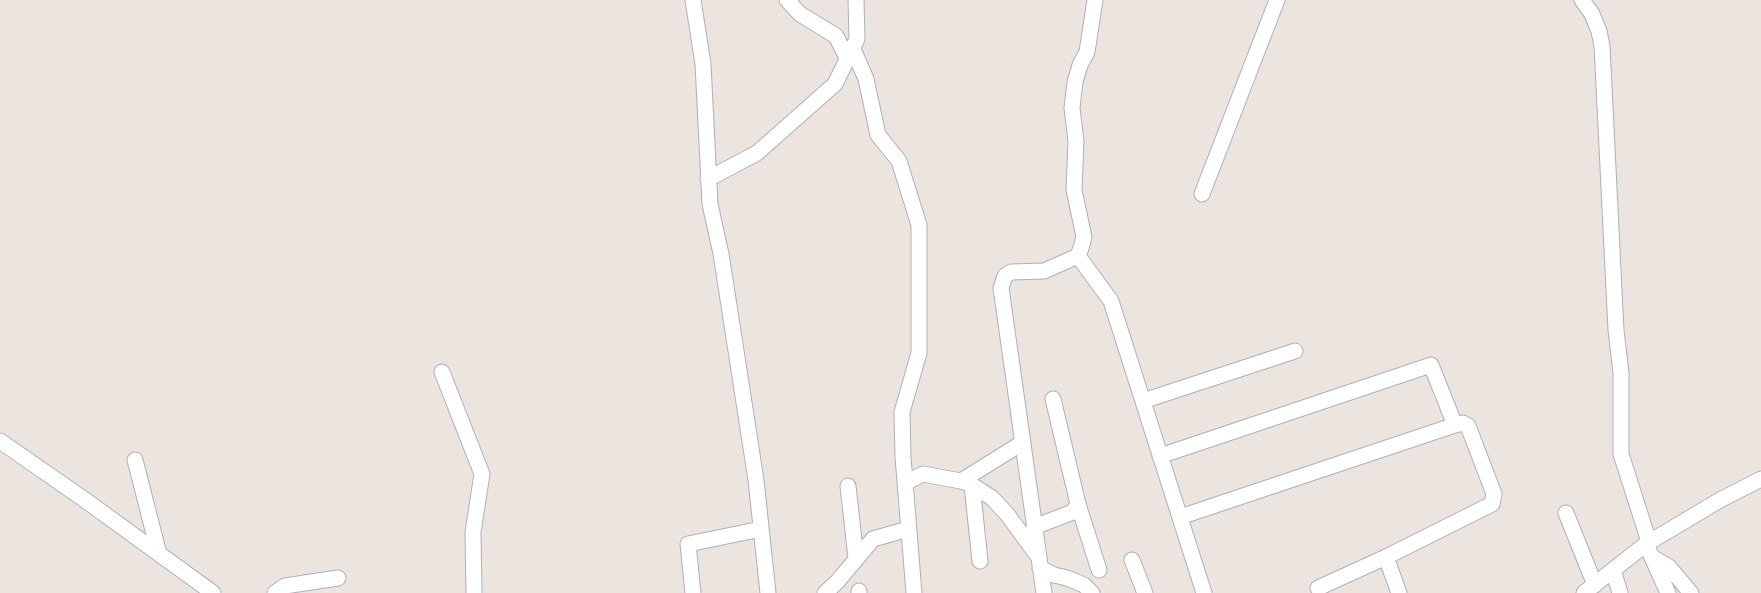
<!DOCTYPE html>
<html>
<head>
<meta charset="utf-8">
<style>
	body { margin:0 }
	canvas { display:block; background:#ece5df }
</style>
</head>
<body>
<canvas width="1761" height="593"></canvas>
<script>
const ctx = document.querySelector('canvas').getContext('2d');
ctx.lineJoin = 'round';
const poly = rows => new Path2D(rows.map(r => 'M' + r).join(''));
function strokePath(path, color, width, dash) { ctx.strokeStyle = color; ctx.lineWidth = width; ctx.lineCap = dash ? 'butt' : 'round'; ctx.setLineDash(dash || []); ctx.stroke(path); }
const street = poly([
	[693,0,703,64,710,204,721,254,756,480,768,593],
	[787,0,800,14,836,36,848,60],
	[1582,0,1592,14,1599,31,1602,46,1616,330,1621,373,1621,454,1649,542],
	[853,49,866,79,878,135,899,161,919,225,919,353,902,412,903,457,914,593],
	[708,179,757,153,835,84,857,39,856,0],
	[1202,194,1277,0],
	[1078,256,1111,301,1204,593],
	[442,372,482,474,473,532,474,593],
	[1143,401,1295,351],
	[0,441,85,500,213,593],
	[1160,456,1431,365,1455,425],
	[135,460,159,554],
	[961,481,1022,443],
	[905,483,923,474,961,481,972,485,992,498,1007,514,1037,555],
	[972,485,980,561],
	[848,486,856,558],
	[1078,504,1099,570],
	[1566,513,1595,585],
	[1180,517,1455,425,1463,423,1468,426,1494,494,1492,504,1386,557,1318,588],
	[1034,527,1073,512,1078,504,1053,399],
	[1646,544,1668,593],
	[1386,557,1399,593],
	[1652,557,1669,567,1691,593],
	[1132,560,1145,593],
	[1040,568,1054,575,1067,578,1084,585,1092,593],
	[1613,570,1620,593],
	[859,591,859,593],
	[275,593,285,586,338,578],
	[693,593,688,544,761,529],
	[825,593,837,582,873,539,908,529],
	[1044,593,1001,288,1005,276,1011,272,1044,271,1078,256,1081,248,1084,237,1074,190,1076,141,1072,108,1075,82,1080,65,1087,52,1095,0],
	[1584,593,1646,544,1720,500,1761,479]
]);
strokePath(street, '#acb0b7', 17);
strokePath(street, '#fff', 15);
</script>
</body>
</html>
